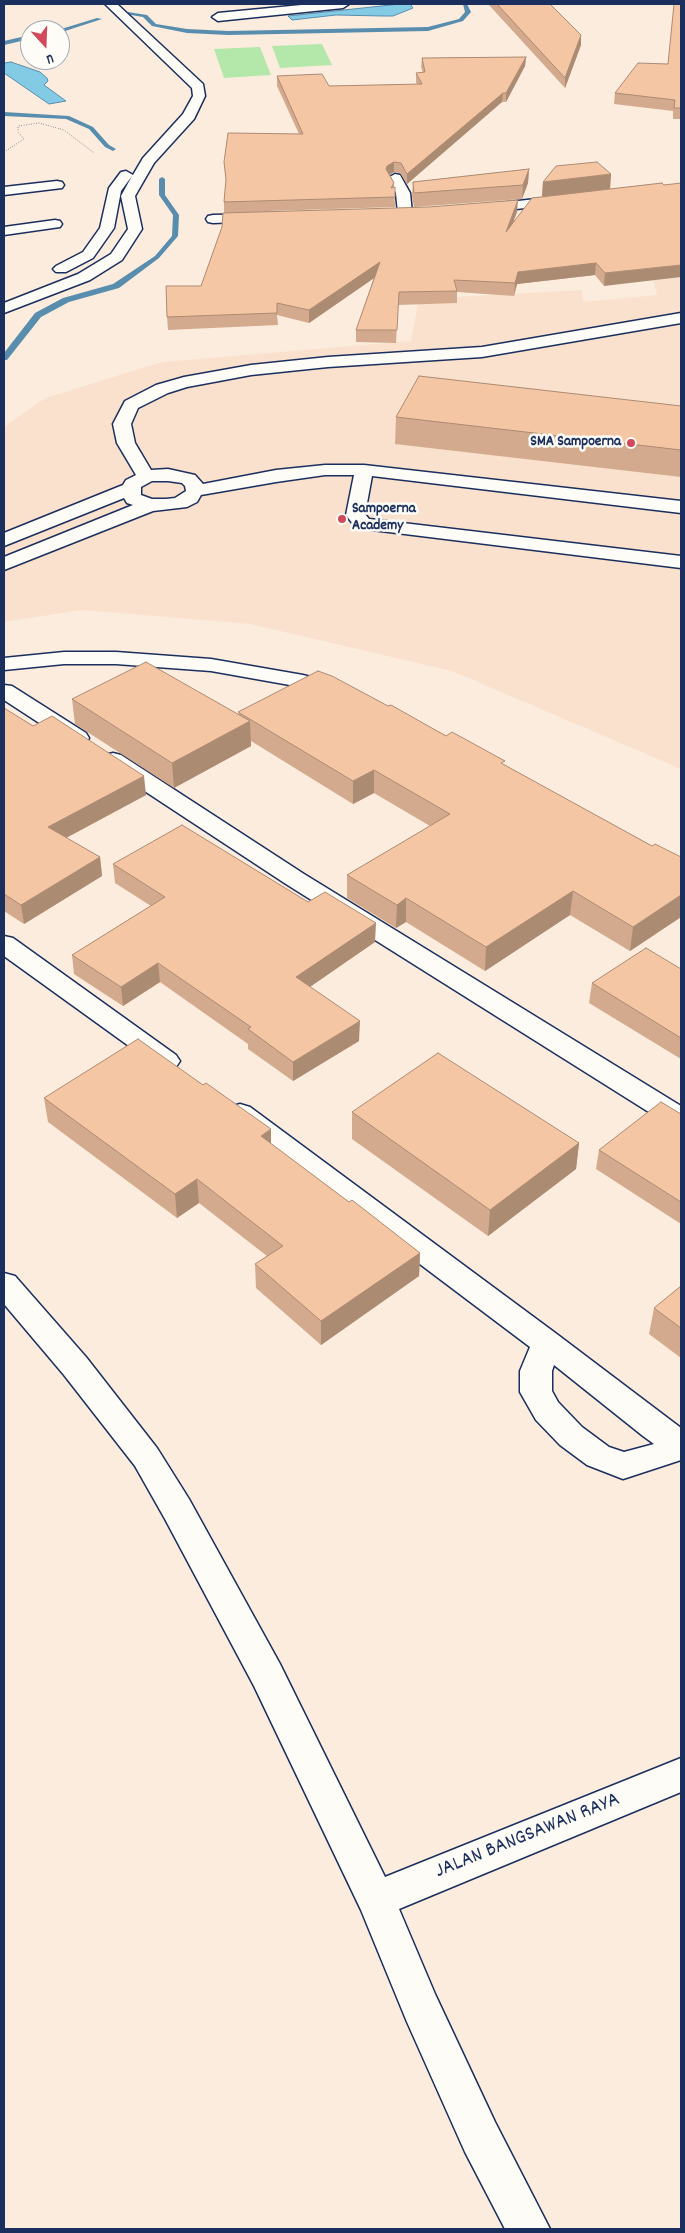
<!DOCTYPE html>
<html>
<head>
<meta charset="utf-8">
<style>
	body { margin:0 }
	#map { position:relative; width:685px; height:2233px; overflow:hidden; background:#fbecde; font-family:Dekko,sans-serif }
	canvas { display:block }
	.frame { position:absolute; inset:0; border:5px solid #1b2f5e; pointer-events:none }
	.north { position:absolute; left:20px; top:20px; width:50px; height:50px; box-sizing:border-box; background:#fdfcf7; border:1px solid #a3aaba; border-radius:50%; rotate:160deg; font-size:14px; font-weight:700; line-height:20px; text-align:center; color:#1b2f5e }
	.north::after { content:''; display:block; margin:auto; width:18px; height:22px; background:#d1495b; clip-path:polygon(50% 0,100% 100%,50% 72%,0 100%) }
</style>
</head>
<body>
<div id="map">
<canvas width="685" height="2233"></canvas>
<div class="frame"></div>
<div class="north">U</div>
</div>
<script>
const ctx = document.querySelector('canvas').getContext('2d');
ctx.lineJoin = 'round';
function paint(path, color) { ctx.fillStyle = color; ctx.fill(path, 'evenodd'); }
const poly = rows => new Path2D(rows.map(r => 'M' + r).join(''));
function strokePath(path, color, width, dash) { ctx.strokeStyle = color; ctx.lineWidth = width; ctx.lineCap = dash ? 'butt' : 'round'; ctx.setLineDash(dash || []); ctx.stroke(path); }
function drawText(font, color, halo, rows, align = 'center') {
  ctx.font = font + ' Dekko,sans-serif'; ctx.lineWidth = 5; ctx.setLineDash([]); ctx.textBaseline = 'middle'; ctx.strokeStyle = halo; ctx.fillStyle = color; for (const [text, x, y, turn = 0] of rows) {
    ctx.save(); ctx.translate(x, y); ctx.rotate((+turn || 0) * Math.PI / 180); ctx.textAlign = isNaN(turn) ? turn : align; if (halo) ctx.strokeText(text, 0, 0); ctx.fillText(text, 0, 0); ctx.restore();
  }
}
paint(poly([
	[681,272,681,769,452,671,250,624,82,610,4,622,4,427,45,398,162,362,411,341,419,299,582,290,583,302,657,295,652,275]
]), '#f9e1cd');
paint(poly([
	[322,44,332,65,280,68,272,46],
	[260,47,271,75,224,78,214,49]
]), '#b4e8aa');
const water = poly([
	[400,4,410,4,413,8,393,16,383,16,336,15,292,20,288,16,400,4],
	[11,62,40,72,47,78,48,81,44,85,66,101,49,104,4,73,4,63,11,62]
]);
paint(water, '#83cbe4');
strokePath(water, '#598dae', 1);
paint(poly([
	[463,4,467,4,471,12,463,21,428,31,228,35,187,33,152,26,143,17,125,14,128,12,147,15,156,24,187,29,228,31,428,27,459,19,465,12,463,4],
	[97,18,102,19,62,32,58,30,97,18],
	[30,35,30,39,4,45,4,41,30,35],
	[4,112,69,116,93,127,109,145,116,149,113,151,105,147,89,129,66,119,4,116,4,112],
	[162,177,165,179,165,195,179,215,178,236,159,258,119,288,69,302,41,317,7,360,4,360,4,353,35,313,63,298,113,284,155,256,172,236,173,215,159,195,159,179,162,177]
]), '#598dae');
const minor = poly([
	[105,4,117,4,203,84,205,96,194,119,154,163,135,196,142,229,122,260,90,280,4,313,4,303,78,274,111,254,128,229,121,196,132,176,121,191,114,228,93,258,66,272,56,272,53,269,56,266,83,252,100,228,109,188,121,172,126,171,133,175,143,158,183,114,193,96,192,88,105,4],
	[312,4,349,4,343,8,218,21,212,17,218,13,312,4],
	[395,174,400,175,410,193,412,213,410,216,405,217,398,213,396,193,388,178,395,174],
	[57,181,62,182,64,185,62,188,4,195,4,187,57,181],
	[563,196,568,197,570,200,568,203,482,213,475,209,482,205,563,196],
	[259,214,264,215,266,218,264,221,213,223,208,222,206,219,208,216,213,215,259,214],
	[55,220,60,221,62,224,60,227,4,235,4,227,55,220],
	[681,313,681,323,482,357,328,367,251,375,187,387,168,393,138,408,131,424,135,443,151,470,168,469,195,475,203,484,276,470,325,465,364,465,681,501,681,513,372,476,365,514,369,519,681,556,681,568,356,528,346,515,354,475,325,475,276,482,201,495,197,502,187,507,153,511,4,570,4,557,133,505,127,503,124,498,4,546,4,533,123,485,126,480,136,475,117,443,113,424,125,401,156,385,184,377,251,365,328,357,482,347,681,313],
	[152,481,168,481,182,483,185,486,186,491,175,498,166,499,152,499,141,495,141,487,152,481],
	[64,652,116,652,211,659,303,675,343,685,346,690,343,695,335,696,301,687,211,671,116,664,64,664,4,670,4,658,64,652],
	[4,685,12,686,86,733,89,738,86,743,78,745,70,743,4,700,4,685],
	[113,753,121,755,304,874,681,1106,681,1129,671,1126,286,884,105,765,102,760,105,755,113,753],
	[4,936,13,938,176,1055,180,1061,176,1067,167,1070,158,1067,4,956,4,936],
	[240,1104,250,1107,558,1335,681,1428,681,1460,623,1479,587,1465,560,1445,536,1420,520,1392,520,1371,530,1347,230,1121,226,1114,230,1107,240,1104],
	[554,1365,643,1436,654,1444,624,1452,609,1447,582,1427,558,1402,552,1391,552,1371,554,1365],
	[4,1273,15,1276,86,1357,157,1448,189,1499,280,1664,385,1877,681,1758,681,1792,399,1909,435,1994,495,2122,550,2229,505,2229,465,2152,407,2022,361,1910,254,1686,165,1519,135,1466,64,1375,4,1304,4,1273]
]);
strokePath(minor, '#1b2f5e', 3);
strokePath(poly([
	[4,152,24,139,18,132,18,126,39,123,64,130,94,153]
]), '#1b2f5e', 1, [0.5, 2]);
paint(minor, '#fdfcf7');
paint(poly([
	[489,4,550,4,581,45,565,88,489,5],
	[681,4,681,119,673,119,673,111,614,104,615,93,668,64],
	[526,57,525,66,506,102,502,102,407,184,400,173,394,172,390,175,394,183,395,207,269,211,517,212,513,222,542,197,543,182,611,174,610,189,662,183,604,286,595,275,517,284,514,296,457,292,457,303,398,305,396,343,356,342,356,330,374,278,309,323,277,315,278,325,168,330,167,317,201,286,222,227,224,213,224,202,226,183,224,162,299,134,277,86,277,76,329,86,417,84,416,82,416,73,423,73,421,67,422,58],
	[529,169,528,183,522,199,414,207,412,196,413,182],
	[681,406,681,477,395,444,396,417],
	[72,699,239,715,238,712,388,706,504,765,652,846,681,857,681,917,630,951,570,915,485,971,406,922,396,928,347,898,347,875,430,826,374,793,353,804,251,741,251,746,174,788,75,724],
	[4,708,146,795,66,838,100,857,102,876,24,924,4,911],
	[113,864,375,942,310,986,359,1041,293,1081,248,1049,248,1044,160,982,123,1006,74,974,72,955,151,906,115,883],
	[681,969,681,1059,589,1003,592,983],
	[44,1098,271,1144,349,1202,420,1253,419,1276,321,1345,256,1288,255,1264,267,1256,199,1203,177,1218,48,1122],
	[352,1112,579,1143,576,1169,488,1236,352,1139],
	[681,1114,681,1224,596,1169,599,1150],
	[681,1286,681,1358,649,1334,654,1308]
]), '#d3aa8d');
paint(poly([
	[581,35,581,45,565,88,565,78],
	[526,57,525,66,506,102,506,93],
	[503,93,502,102,407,184,407,174],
	[394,162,394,172,387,176,386,169,387,166],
	[529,169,528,183,522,199,523,185],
	[611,174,610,189,542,197,543,182],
	[518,200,517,212,505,244,506,232],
	[380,262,380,274,309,323,309,310],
	[596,263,595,275,517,284,514,296,515,283,518,272],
	[681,265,681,277,604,286,605,273],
	[250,721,251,746,174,788,172,763],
	[374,770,374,793,353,804,353,781],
	[144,776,146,795,51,846,48,827],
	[100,857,102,876,24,924,21,905],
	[573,891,570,915,485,971,486,947],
	[681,895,681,917,630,951,633,927],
	[406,898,406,922,396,928,397,905],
	[376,923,375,942,297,996,296,977],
	[158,963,160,982,123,1006,121,987],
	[360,1021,359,1041,293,1081,293,1062],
	[271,1129,271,1153,261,1136],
	[579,1143,576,1169,488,1236,490,1210],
	[197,1179,199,1203,177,1218,175,1194],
	[420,1253,419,1276,321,1345,321,1321]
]), '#ac8b73');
const building = poly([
	[497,4,550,4,581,35,565,78,497,4],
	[674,4,681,4,681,108,674,108,675,100,615,93,638,63,668,64,674,4],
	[526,57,506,93,503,93,407,174,401,163,394,162,387,166,386,169,394,183,391,188,395,187,395,197,224,202,226,179,224,162,228,133,303,134,277,76,322,74,329,86,422,84,416,73,425,72,422,58,526,57],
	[597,162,611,174,543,182,556,166,597,162],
	[529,169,523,185,414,193,413,182,529,169],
	[662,183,664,185,681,183,681,265,605,273,596,263,518,272,515,283,454,280,457,291,399,292,397,330,356,330,380,262,309,310,277,303,277,313,167,317,166,286,201,286,222,227,223,213,429,207,518,200,506,232,532,198,662,183],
	[419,376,681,406,681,450,396,417,419,376],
	[146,662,250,721,172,763,72,699,146,662],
	[318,671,332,676,388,706,391,705,446,736,452,732,505,761,501,763,652,846,655,844,681,857,681,895,633,927,573,891,486,947,406,898,397,905,347,875,450,814,374,770,353,781,238,712,318,671],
	[4,708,33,726,52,716,144,776,48,827,100,857,21,905,4,894,4,708],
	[182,825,308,902,325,892,376,923,296,977,360,1021,293,1062,248,1029,251,1027,158,963,121,987,72,955,165,897,113,864,182,825],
	[646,948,681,969,681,1038,592,983,646,948],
	[138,1039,203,1085,206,1083,271,1129,261,1136,349,1202,352,1200,420,1253,321,1321,255,1264,283,1246,197,1179,175,1194,44,1098,138,1039],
	[438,1053,579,1143,490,1210,352,1112,438,1053],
	[661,1102,681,1114,681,1202,599,1150,661,1102],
	[681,1286,681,1328,654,1308,681,1286]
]);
paint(building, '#f5c6a4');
strokePath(building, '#ac8b73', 1);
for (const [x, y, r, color] of [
	[631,443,5,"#d1495b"],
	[342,519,5,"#d1495b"]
]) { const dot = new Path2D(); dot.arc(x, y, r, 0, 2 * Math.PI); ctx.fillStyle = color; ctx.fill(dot); strokePath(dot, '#fdfcf7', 2); }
drawText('bold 15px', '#1b2f5e', '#fdfcf7', [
	["SMA Sampoerna",621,443],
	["Sampoerna",352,510,"left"],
	["Academy",352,527,"left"]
], 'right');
drawText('21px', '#1b2f5e', '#fdfcf7', [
	["JALAN BANGSAWAN RAYA",528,1837,-22]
]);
</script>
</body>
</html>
